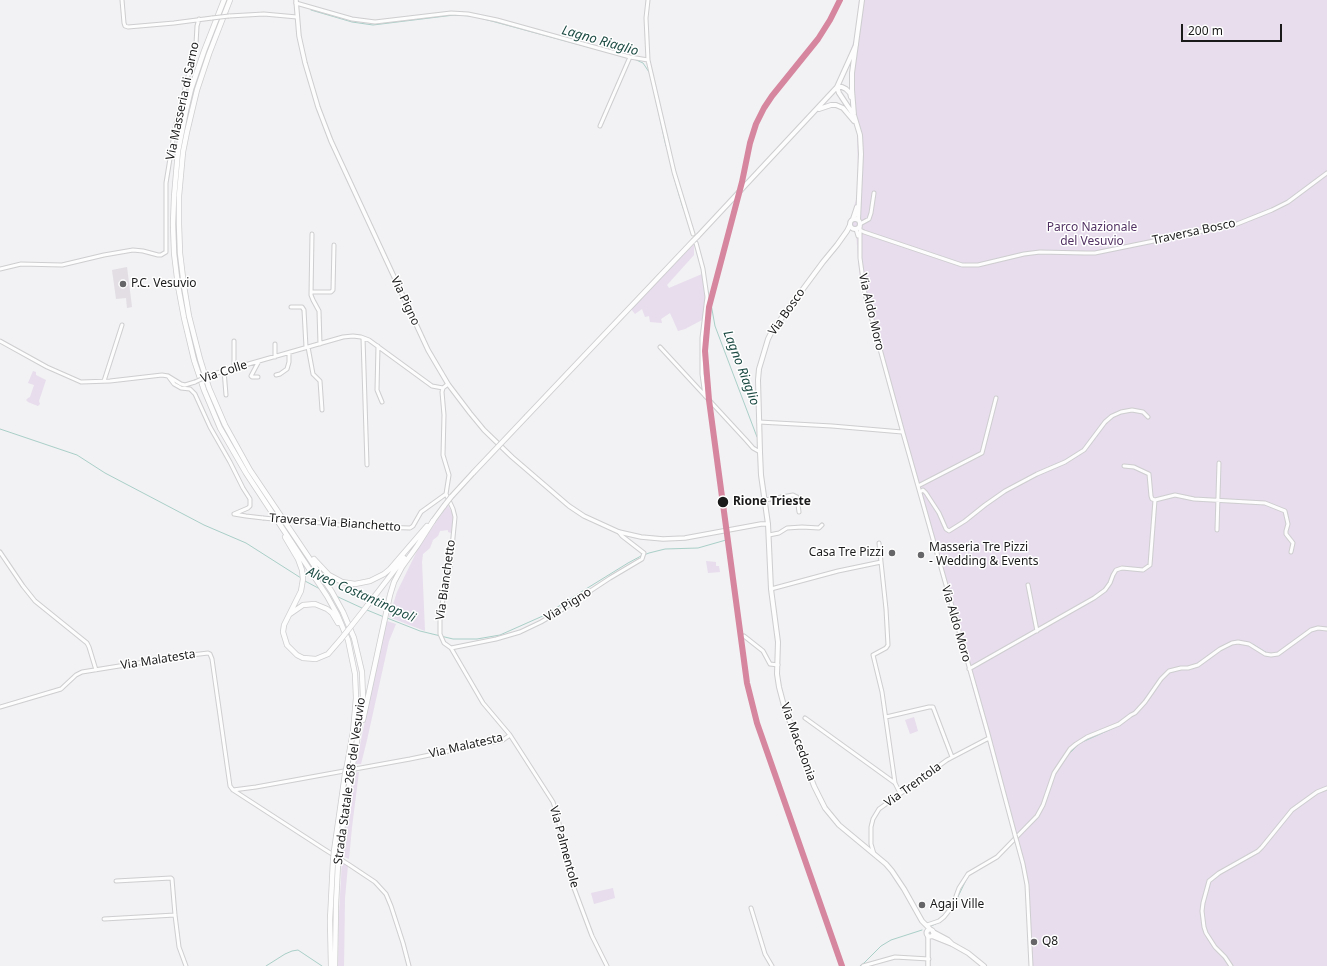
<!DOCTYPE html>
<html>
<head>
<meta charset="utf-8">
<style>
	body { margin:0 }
	#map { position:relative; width:1327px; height:966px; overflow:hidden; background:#f2f1f3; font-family:"Noto Sans",sans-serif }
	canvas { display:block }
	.scale { position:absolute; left:1181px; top:24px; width:101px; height:18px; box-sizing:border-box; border:2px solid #1a1a1b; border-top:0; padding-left:5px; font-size:12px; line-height:14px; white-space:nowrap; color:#1a1a1b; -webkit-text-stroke:3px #fff; paint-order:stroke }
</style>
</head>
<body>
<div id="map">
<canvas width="1327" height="966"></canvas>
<div class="scale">200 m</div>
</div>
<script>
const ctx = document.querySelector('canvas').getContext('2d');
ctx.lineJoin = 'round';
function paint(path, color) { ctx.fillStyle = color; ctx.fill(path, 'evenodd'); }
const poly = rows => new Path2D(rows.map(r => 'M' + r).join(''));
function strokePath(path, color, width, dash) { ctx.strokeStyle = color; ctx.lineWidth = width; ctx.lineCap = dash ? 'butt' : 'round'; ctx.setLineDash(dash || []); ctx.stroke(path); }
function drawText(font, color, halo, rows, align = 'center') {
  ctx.font = font + ' "Noto Sans",sans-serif'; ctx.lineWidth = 3; ctx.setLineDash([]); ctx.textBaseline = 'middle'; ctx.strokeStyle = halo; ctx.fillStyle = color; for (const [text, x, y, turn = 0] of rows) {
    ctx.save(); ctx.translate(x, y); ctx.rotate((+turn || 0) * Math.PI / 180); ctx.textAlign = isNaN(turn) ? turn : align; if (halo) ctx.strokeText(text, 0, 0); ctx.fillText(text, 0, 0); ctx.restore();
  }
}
paint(poly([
	[127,267,132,307,127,308,126,298,116,299,112,270]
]), '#e2dee4');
paint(poly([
	[859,0,1327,0,1327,966,1029,966,1026,887,1019,855,862,290,859,270,856,233,850,222,858,192,858,175,857,132,853,121,850,52,856,34],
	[694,244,694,255,667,285,669,288,702,274,706,297,702,320,685,329,678,331,670,313,661,319,662,323,650,322,649,316,645,317,642,309,635,314,631,309],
	[33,371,36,372,36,375,46,380,39,401,40,404,38,406,28,402,26,400,28,398,30,397,34,385,28,383],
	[448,505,452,513,453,518,451,533,448,532,448,530,440,531,438,536,433,540,430,548,423,554,422,562,425,631,389,617,397,592,415,555,420,545],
	[706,561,716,562,716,566,719,566,720,572,708,573],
	[387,621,396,624,389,641,367,740,361,764,356,764,386,622],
	[914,717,918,731,910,734,905,720],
	[359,772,352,827,349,859,342,856,345,833,350,811,350,801,355,773],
	[342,861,348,865,345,898,344,966,338,966,339,914],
	[613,888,615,898,594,904,591,893]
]), '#e7dded');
strokePath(poly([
	[311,10,352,22,373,25,454,15,473,16,610,53],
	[634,59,643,63,649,72],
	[653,87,666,146],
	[673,174,683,208],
	[694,241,696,248],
	[708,291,709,299],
	[711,304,715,326,757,437],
	[0,429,77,455,105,473,204,525,246,543,301,578],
	[644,555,649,553,665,549,698,548,726,540],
	[305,581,320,589],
	[336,596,362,608],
	[367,610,384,617],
	[387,618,420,631,453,639,477,639,500,635,545,615,581,592,628,563,641,556],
	[1254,645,1267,653],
	[1068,755,1080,743,1118,726],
	[1017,839,1037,818],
	[1007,849,1015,841],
	[953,907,967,878,971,874,996,859],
	[931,926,942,921,949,913],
	[266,966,285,954,292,951,298,950,322,966],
	[860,966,864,963,881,946,891,940,922,930]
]), '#a9cfc7', 1);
const minor = poly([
	[122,0,124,23,125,26,128,27,174,23,212,18],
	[648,0,646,18,648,60,674,172,693,234],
	[296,3,352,19,375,22,451,13,468,14,497,20,630,57],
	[229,16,264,14,297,17],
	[600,126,630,57,648,60],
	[860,224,869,219,871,213,874,193],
	[860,226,860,258,865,294,903,433,987,730,1015,835],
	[856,229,858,236],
	[860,230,864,232,962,265,978,265,1024,254,1040,252,1085,253,1095,253,1237,224,1272,210,1288,202,1327,173],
	[312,234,311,295,313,300,319,311,320,344],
	[696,243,703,269,707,297,702,338,702,374,705,396],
	[0,269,21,264,62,265,104,255,133,250,143,251,158,255,161,255,166,252,166,183,175,128,196,44,197,26,199,19],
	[312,292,331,292,333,290,334,245],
	[291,307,302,307,304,310,306,347],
	[363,338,367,465],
	[0,341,47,367,81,382,110,381,162,375,168,376,181,384,185,385,195,382],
	[275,344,275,357],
	[378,346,377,390,382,402],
	[308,347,313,374,320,381,322,410],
	[660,347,746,440,753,448,760,452],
	[234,367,234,341],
	[224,370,226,395],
	[210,375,343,337,353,336,361,337,369,340,432,386,443,388],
	[276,375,280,374,287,369,289,362,289,353],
	[168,376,174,384,181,388,190,389,195,394,210,427,230,462,243,488,250,499,250,506,248,508,234,514],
	[258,377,252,377,251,376,259,361],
	[104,381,122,325],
	[448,384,443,388,442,392,444,415,443,455,449,475,446,494,453,509,455,517,450,568,440,613,440,634,444,643,451,648,483,703,510,735,553,802,557,814,571,880,592,936,607,966],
	[759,422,832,426,902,432],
	[918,486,982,453,996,398],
	[920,492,923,490,926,493,939,513,946,529,949,531,965,521,985,505,1005,491,1037,474,1065,462,1084,450,1105,422,1112,416,1121,412,1132,410,1143,412,1148,417],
	[765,500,793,495,797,497,799,512],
	[1155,500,1175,495,1194,499,1265,503,1285,511,1288,524,1286,531,1286,534,1293,543,1291,552],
	[234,514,246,516,263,518],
	[304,522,325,523,346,526,410,528,413,526,421,512,446,494],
	[1217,530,1219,463],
	[769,535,779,533,787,528,802,527,819,528,822,525],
	[879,543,886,609,888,645,886,648,873,655,882,692,895,783,900,793],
	[0,552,23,586,35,601,87,643,89,647,96,670],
	[1028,585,1037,631],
	[771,589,838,571,881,562],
	[744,636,763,651,770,664,778,665],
	[451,648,496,639,520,632,541,622,563,609,610,578,642,559,644,553,622,536,619,532],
	[969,669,1094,598,1105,590,1110,583,1113,575,1116,570,1122,568,1143,570,1150,565,1155,500,1152,499,1151,496,1149,474,1134,467,1124,466],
	[0,707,61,689,76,675,82,672,175,657,208,653,210,654,212,659,230,786,233,790,256,787,410,759,493,742,503,740,510,735],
	[886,717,929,707,933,707,952,757],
	[805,718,895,783],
	[233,790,324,849,348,864,375,882,386,894,391,906,403,943,409,966],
	[1017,842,1023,864,1027,885,1031,966],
	[874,854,871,844,871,827,873,819,879,809,947,760,989,738],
	[116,881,171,878,172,879,175,915,179,947,186,966],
	[751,908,765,954,772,966],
	[104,919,175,915],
	[927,925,939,921,944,917,952,907,959,888,968,874,997,857,1037,816,1043,805,1054,773,1070,749,1076,744,1087,737,1119,724,1131,715,1135,713,1145,702,1161,679,1169,671,1181,668,1188,668,1198,665,1220,649,1232,643,1238,642,1249,644,1265,654,1271,655,1278,654,1311,630,1318,628,1327,629],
	[863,966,895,957,929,959],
	[1231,966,1225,957,1215,947,1206,933,1204,927,1202,911,1203,903,1209,881,1219,873,1258,851,1262,847,1292,810,1317,792,1327,788]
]);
const tertiary = poly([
	[296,0,299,36,305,63,318,107,331,141,428,350,448,384,470,413,484,430,512,457,569,506,584,516,619,532,641,537,663,539,685,538,761,524,768,524],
	[928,966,928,937]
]);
const secondary = poly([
	[837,87,839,93,853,114],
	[837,87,842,87,846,89,850,93,851,97],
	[819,109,831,105,836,105,843,108,854,121],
	[853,219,857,207],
	'850 224a5 5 0 1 1 10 0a5 5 0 1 1-10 0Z',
	[858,220,861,154,860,135,854,115,852,90,852,73,862,0],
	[850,225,847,231,837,245,823,262,772,331,768,339,759,369,758,380,760,452,761,475,768,524,771,589,778,642,777,674,779,687,784,706,814,786,825,808,839,825,886,864,892,871,904,889,922,921,930,929],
	[698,236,837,87,856,45],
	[527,416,693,241],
	[451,497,473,473],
	[433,521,444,506],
	'926.5 933a3.5 3.5 0 1 1 7 0a3.5 3.5 0 1 1-7 0Z',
	[933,932,948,940,952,944],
	[932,936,952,944,968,953,984,966]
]);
const trunk = poly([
	[224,0,204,51,191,89,186,110,178,151,174,197,173,224,174,253,178,286,184,318,194,360,204,390,220,428,246,473,327,596,337,614,348,640,355,674,356,698,353,732,347,765],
	[230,0,209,54,197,90,187,132,183,152,179,196,179,224,180,253,184,286,189,316,200,359,209,388,225,425,250,470,332,592,343,612,354,638,362,672,363,698,362,711,353,764],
	[285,537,298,559,302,570,303,579,301,591,284,625,283,632,287,645,297,655,303,658,316,659,328,654,341,639],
	[314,559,329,575,342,582,355,584,370,581,384,574,390,569,427,526],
	[367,606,404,558],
	[290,614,303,605,315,604,327,609,332,613,338,623],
	[363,720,390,595,394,582,402,567,417,546,433,521],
	[334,851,345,774],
	[339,854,344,816,351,773],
	[331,966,330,920,333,861],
	[335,966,336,904,338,864]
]);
strokePath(minor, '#cecdcf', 5);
strokePath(tertiary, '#cecdcf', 5.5);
strokePath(secondary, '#cecdcf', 6);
strokePath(trunk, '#cecdcf', 6);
strokePath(minor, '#fdfdfd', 3);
strokePath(tertiary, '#fdfdfd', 3.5);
strokePath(secondary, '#fdfdfd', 4);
strokePath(trunk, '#fdfdfd', 4.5);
const minorBridge = poly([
	[212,18,229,16],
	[195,382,210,375],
	[263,518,304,522],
	[1015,835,1017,842]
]);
const secondaryBridge = poly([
	[693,241,698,236],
	[473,473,527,416],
	[444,506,451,497]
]);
const trunkBridge = poly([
	[341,639,367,606],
	[351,773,353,764],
	[345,774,347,765],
	[333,861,334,851],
	[338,864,339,854]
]);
strokePath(minorBridge, '#cecdcf', 5, []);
strokePath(secondaryBridge, '#cecdcf', 6, []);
strokePath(trunkBridge, '#cecdcf', 6, []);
strokePath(minorBridge, '#fdfdfd', 3);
strokePath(secondaryBridge, '#fdfdfd', 4);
strokePath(trunkBridge, '#fdfdfd', 4.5);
strokePath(poly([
	[840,0,830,20,818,39,772,96,764,108,756,124,750,143,742,182,709,307,705,351,709,400,747,683,757,723,842,966]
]), '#d6869e', 6);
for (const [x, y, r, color] of [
	[123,284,4,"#666567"],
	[723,502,6,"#1a1a1b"],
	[892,553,4,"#666567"],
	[921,555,4,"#666567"],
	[922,905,4,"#666567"],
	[1034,942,4,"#666567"]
]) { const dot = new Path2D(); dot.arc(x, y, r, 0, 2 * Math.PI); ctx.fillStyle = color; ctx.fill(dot); strokePath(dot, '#fff', 1.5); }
drawText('12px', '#1a1a1b', '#fff', [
	["Via Masseria di Sarno",183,101,-78],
	["Traversa Bosco",1194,232,-12],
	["Via Pigno",405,301,65],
	["Via Bosco",787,312,-55],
	["Via Aldo Moro",871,312,77],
	["Via Colle",224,372,-18],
	["Traversa Via Bianchetto",335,523,4],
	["Via Bianchetto",446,580,-82],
	["Via Pigno",568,605,-32],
	["Via Aldo Moro",956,624,74],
	["Via Malatesta",158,660,-9],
	["Via Macedonia",798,742,70],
	["Via Malatesta",466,746,-13],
	["Strada Statale 268 del Vesuvio",350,781,-82],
	["Via Trentola",913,785,-36],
	["Via Palmentole",564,847,75]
]);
drawText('12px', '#523263', '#fff', [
	["Parco Nazionale",1092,228],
	["del Vesuvio",1092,242]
]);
drawText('12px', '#1a1a1b', '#fff', [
	["P.C. Vesuvio",131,284],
	["Masseria Tre Pizzi",929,548],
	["- Wedding & Events",929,562],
	["Casa Tre Pizzi",884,553,"right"],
	["Agaji Ville",930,905],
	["Q8",1042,942]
], 'left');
drawText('bold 12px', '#1a1a1b', '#fff', [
	["Rione Trieste",733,502]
], 'left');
drawText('italic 13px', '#1c4b43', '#fff', [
	["Lagno Riaglio",600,41,16],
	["Lagno Riaglio",741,368,69],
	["Alveo Costantinopoli",361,595,24]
]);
</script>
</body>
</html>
